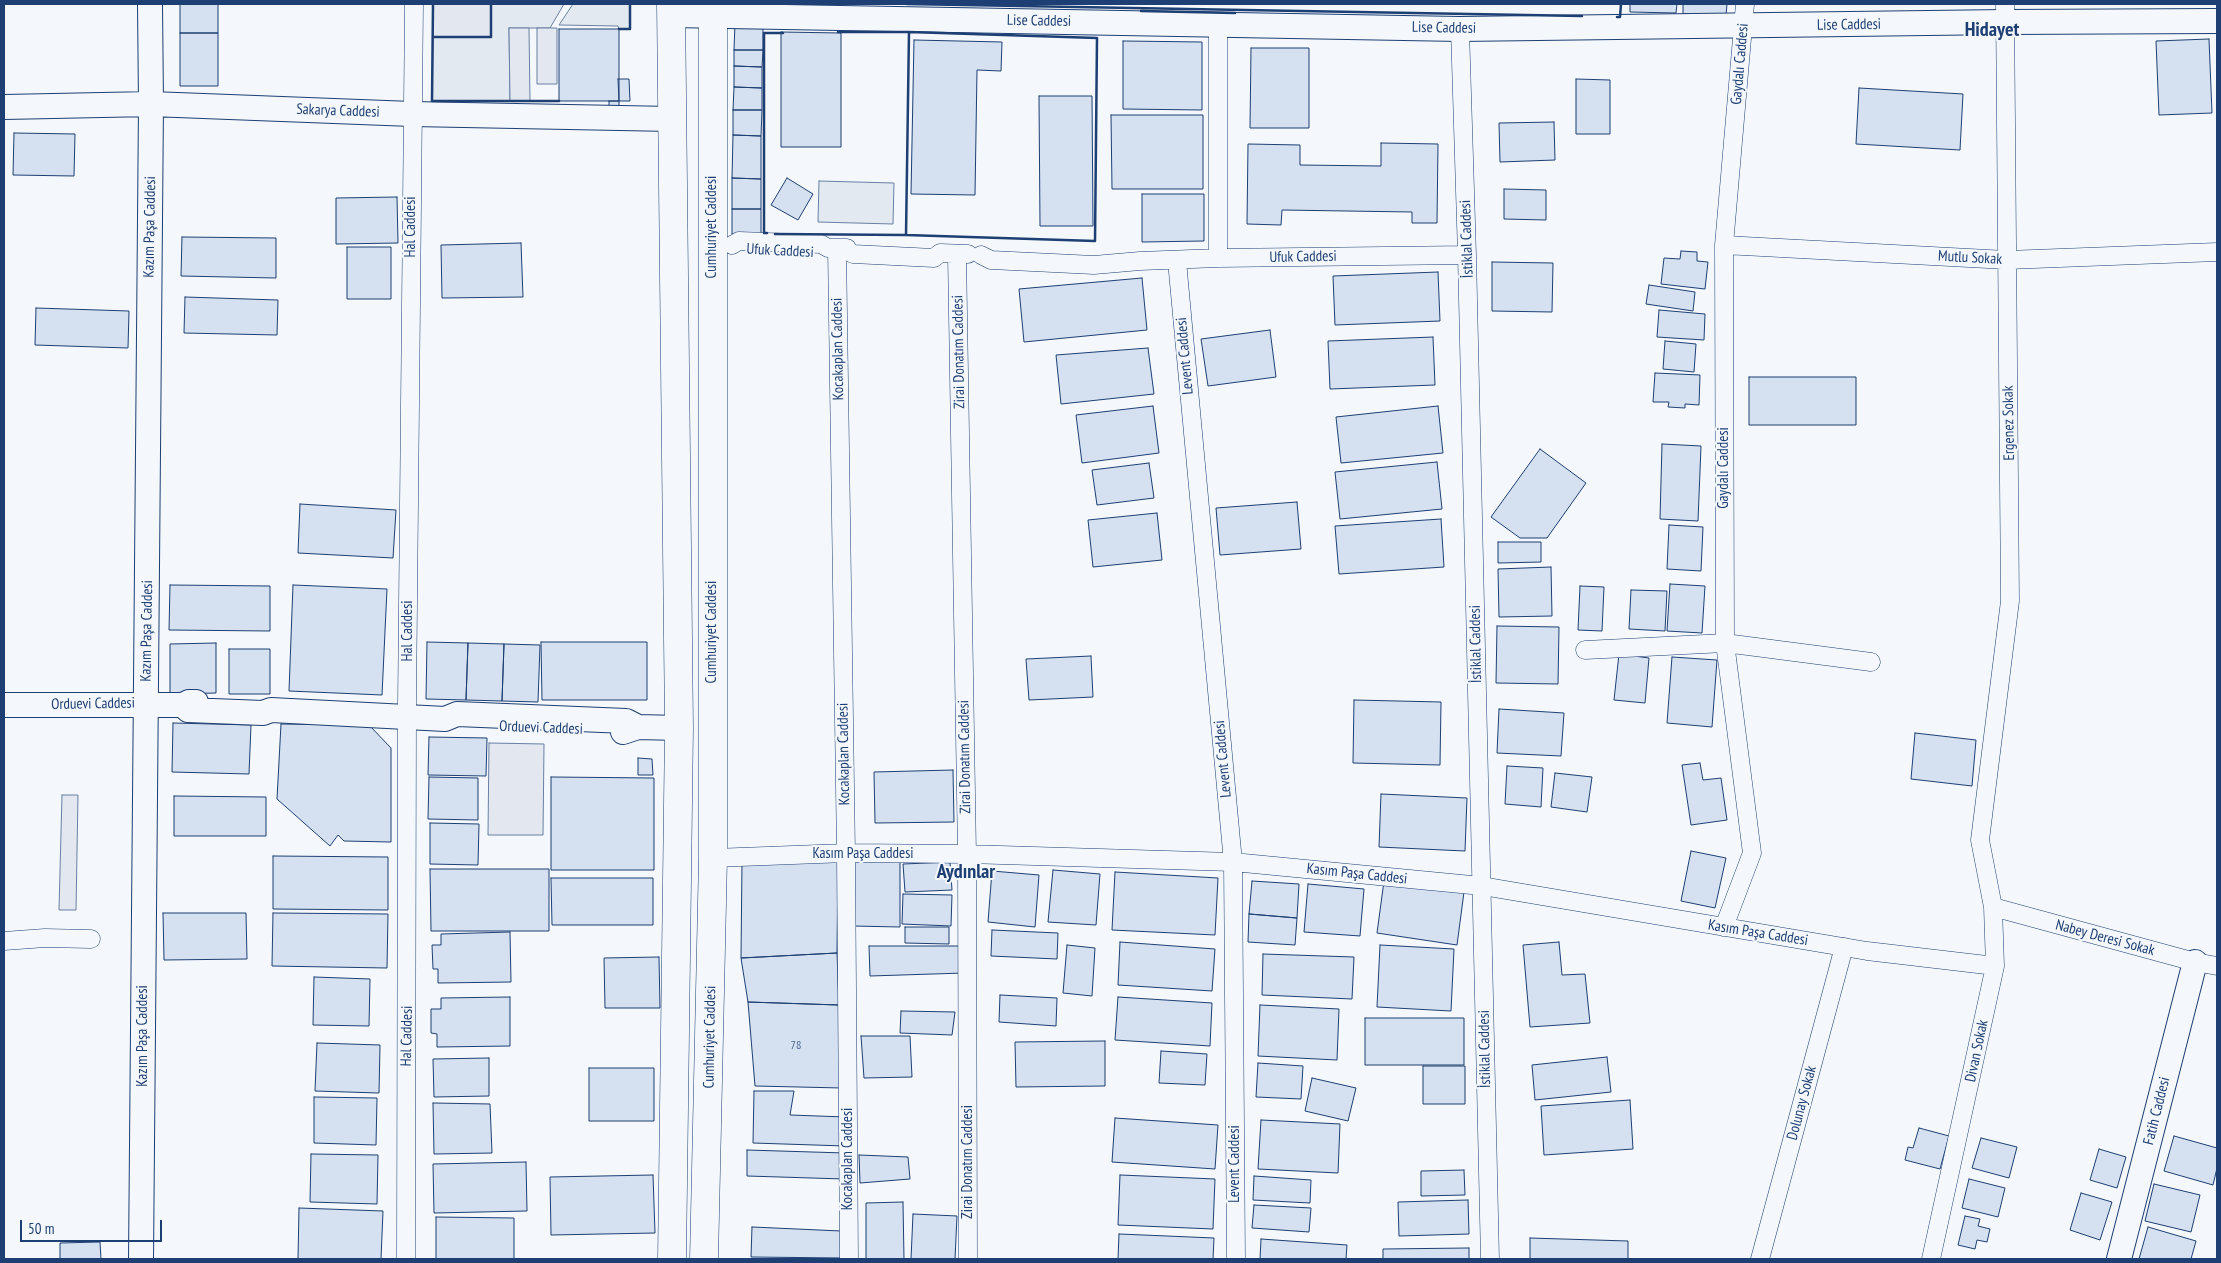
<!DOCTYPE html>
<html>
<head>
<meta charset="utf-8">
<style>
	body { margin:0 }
	#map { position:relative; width:2221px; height:1263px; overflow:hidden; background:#f4f7fb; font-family:"PT Sans Narrow",sans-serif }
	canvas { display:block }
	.frame { position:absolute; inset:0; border:5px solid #1d3f73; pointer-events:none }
	.scale { position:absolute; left:20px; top:1220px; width:142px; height:22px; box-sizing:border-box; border:2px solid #1d3f73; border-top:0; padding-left:6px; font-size:15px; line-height:18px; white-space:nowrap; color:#1d3f73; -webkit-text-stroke:4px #f4f7fb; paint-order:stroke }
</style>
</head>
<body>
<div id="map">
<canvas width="2221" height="1263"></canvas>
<div class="frame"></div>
<div class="scale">50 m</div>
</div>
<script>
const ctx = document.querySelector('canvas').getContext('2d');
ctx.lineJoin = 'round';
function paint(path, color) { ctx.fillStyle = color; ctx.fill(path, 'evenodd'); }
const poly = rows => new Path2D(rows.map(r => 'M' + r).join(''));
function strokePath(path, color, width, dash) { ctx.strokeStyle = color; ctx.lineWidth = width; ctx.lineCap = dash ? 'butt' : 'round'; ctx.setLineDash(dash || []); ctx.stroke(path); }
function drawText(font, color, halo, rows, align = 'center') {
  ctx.font = font + ' "PT Sans Narrow",sans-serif'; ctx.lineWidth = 4; ctx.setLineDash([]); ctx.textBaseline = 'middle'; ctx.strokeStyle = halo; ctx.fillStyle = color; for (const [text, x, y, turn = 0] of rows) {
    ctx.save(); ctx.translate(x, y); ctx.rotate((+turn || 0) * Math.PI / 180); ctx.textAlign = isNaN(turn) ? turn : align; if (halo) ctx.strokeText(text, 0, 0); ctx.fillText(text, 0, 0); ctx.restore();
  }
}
const green = poly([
	[491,4,564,4,550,28,509,28,510,101,432,101,433,37,490,37,491,4],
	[573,4,630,4,630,29,619,29,618,26,559,25,573,4],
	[819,181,894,183,893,224,818,222,819,181]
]);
paint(green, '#e3e9f0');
strokePath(green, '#687fa3', 1);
const parking = poly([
	[433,4,491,4,491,37,433,37,433,4],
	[509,28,529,28,530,101,510,101,509,28],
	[537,28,557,28,557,84,537,84,537,28],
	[489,743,544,744,543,835,488,835,489,743],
	[62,795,78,795,76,910,59,910,62,795]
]);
paint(parking, '#e3e8f0');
strokePath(parking, '#687fa3', 1);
const building = poly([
	[180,4,218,4,218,33,180,33,180,4],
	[1630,4,1677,4,1676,13,1630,12,1630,4],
	[1683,4,1727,4,1726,16,1683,14,1683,4],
	[735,23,763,24,763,50,734,50,735,23],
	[559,29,619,29,619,101,559,101,559,29],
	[781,32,841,33,841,147,781,147,781,32],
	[180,33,218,33,218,86,180,86,180,33],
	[2209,39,2212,113,2159,115,2156,41,2209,39],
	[914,40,1002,42,1001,71,977,70,975,195,911,194,914,40],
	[1123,41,1202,42,1202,110,1123,109,1123,41],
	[1251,48,1309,48,1309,128,1250,128,1251,48],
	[734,50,763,50,762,67,734,66,734,50],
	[734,66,762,67,762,88,734,87,734,66],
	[618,79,629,79,630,101,619,101,618,79],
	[1576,79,1610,80,1610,134,1576,134,1576,79],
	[734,87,762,88,762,110,733,110,734,87],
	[1859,88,1963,94,1960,150,1856,144,1859,88],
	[1039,96,1092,96,1093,226,1040,226,1039,96],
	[609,101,619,101,619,108,609,108,609,101],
	[733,110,762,110,761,136,733,135,733,110],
	[1111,115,1203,115,1203,189,1112,189,1111,115],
	[1554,122,1555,160,1500,162,1499,123,1554,122],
	[14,133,75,134,74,176,13,175,14,133],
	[733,135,761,136,761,179,732,178,733,135],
	[1381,143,1438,144,1437,223,1412,223,1412,212,1282,210,1281,225,1247,224,1248,144,1300,145,1300,165,1381,166,1381,143],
	[732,178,761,179,761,209,732,209,732,178],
	[787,178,813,194,798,220,771,205,787,178],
	[1504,189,1546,190,1546,220,1504,219,1504,189],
	[1142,194,1204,194,1204,241,1142,242,1142,194],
	[397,197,398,243,336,244,336,198,397,197],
	[732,209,761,209,761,234,732,234,732,209],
	[182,237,276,238,276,278,181,276,182,237],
	[521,243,523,297,442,298,441,245,521,243],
	[347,247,391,247,391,299,347,299,347,247],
	[1681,251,1697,252,1697,261,1708,262,1705,289,1661,284,1664,258,1680,259,1681,251],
	[1492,262,1553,263,1552,312,1492,311,1492,262],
	[1438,272,1440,321,1335,325,1333,276,1438,272],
	[1142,278,1147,330,1024,342,1019,289,1142,278],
	[1649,285,1695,292,1693,311,1646,304,1649,285],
	[185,297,278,300,277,335,184,333,185,297],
	[36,308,129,311,128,348,35,345,36,308],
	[1659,310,1705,314,1704,340,1657,337,1659,310],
	[1270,330,1276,377,1208,386,1201,339,1270,330],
	[1433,337,1435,385,1330,389,1328,341,1433,337],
	[1665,341,1696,344,1694,372,1663,369,1665,341],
	[1148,348,1154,394,1061,404,1056,355,1148,348],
	[1655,373,1700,375,1699,405,1685,404,1685,408,1668,407,1669,402,1653,402,1655,373],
	[1749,377,1856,377,1856,425,1749,425,1749,377],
	[1153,406,1159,453,1082,463,1076,415,1153,406],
	[1438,406,1443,453,1341,463,1336,417,1438,406],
	[1662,444,1701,446,1698,521,1660,519,1662,444],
	[1540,449,1586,483,1547,538,1520,538,1491,517,1540,449],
	[1437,462,1442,509,1340,519,1335,472,1437,462],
	[1149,463,1154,498,1097,505,1092,470,1149,463],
	[1297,502,1301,549,1220,555,1216,508,1297,502],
	[300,504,396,510,393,558,298,553,300,504],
	[1157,513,1162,560,1093,567,1088,520,1157,513],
	[1441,519,1444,567,1339,574,1335,526,1441,519],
	[1669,525,1703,527,1701,571,1667,569,1669,525],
	[1498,542,1541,542,1541,562,1498,563,1498,542],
	[1551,567,1552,616,1499,617,1498,569,1551,567],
	[1670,584,1705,586,1702,633,1667,631,1670,584],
	[170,585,270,586,270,631,169,630,170,585],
	[293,585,387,589,382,695,289,691,293,585],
	[1580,586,1604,587,1602,631,1578,630,1580,586],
	[1631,590,1667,591,1665,631,1629,629,1631,590],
	[1497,626,1559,627,1558,684,1496,683,1497,626],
	[427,642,468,643,466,700,426,699,427,642],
	[541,642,647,642,647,700,542,700,541,642],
	[216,643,216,693,170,694,170,644,216,643],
	[468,643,504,644,502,701,466,700,468,643],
	[504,644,540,645,538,702,502,701,504,644],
	[229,649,270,649,270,694,229,694,229,649],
	[1619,654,1649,658,1645,703,1614,700,1619,654],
	[1091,656,1093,697,1029,700,1026,659,1091,656],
	[1672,657,1717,660,1712,727,1667,723,1672,657],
	[1354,700,1441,702,1440,765,1353,763,1354,700],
	[1499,709,1564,713,1561,756,1497,753,1499,709],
	[173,723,251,725,249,774,172,772,173,723],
	[281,724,369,725,391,748,391,842,344,841,338,835,330,846,277,799,281,724],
	[1915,733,1976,740,1972,786,1911,779,1915,733],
	[429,737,487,738,486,776,428,775,429,737],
	[638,758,652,759,653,775,638,775,638,758],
	[1700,763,1703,780,1721,778,1727,820,1691,825,1682,765,1700,763],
	[1507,766,1543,768,1541,807,1505,804,1507,766],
	[953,770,954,822,875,823,874,772,953,770],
	[1555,773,1592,777,1587,812,1551,807,1555,773],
	[429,777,478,778,478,820,428,819,429,777],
	[551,777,654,778,654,870,551,870,551,777],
	[1381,794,1467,798,1465,851,1379,847,1381,794],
	[174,796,266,797,266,836,174,836,174,796],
	[430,823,479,824,478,865,430,864,430,823],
	[1691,851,1726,858,1715,908,1681,901,1691,851],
	[273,856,388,857,388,910,273,909,273,856],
	[838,857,837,953,741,958,742,861,838,857],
	[853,858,900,859,900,927,853,926,853,858],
	[950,862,952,890,905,892,903,864,950,862],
	[430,869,549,869,549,931,431,931,430,869],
	[1053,870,1100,874,1096,925,1048,922,1053,870],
	[992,871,1039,875,1035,927,988,922,992,871],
	[1115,872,1218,878,1215,935,1112,930,1115,872],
	[551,878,653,878,653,925,552,925,551,878],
	[1252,881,1299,884,1297,918,1249,914,1252,881],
	[1384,881,1464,892,1457,945,1377,933,1384,881],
	[1308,884,1364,889,1360,936,1304,932,1308,884],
	[903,894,952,895,951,926,902,924,903,894],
	[163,913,246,913,247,959,164,960,163,913],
	[273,913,388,914,387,968,272,966,273,913],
	[1249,914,1297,918,1295,945,1248,942,1249,914],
	[905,927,949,927,949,944,905,943,905,927],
	[992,930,1058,933,1057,959,991,956,992,930],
	[510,932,511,982,438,983,438,969,433,969,432,945,441,945,441,934,510,932],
	[1120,942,1215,949,1212,991,1118,985,1120,942],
	[1559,942,1562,975,1585,974,1590,1023,1530,1027,1523,945,1559,942],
	[1067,945,1095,948,1092,996,1063,993,1067,945],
	[1380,945,1454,949,1451,1011,1377,1007,1380,945],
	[869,946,966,946,964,973,870,976,869,946],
	[837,953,839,1005,748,1002,741,958,837,953],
	[1263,954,1354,957,1352,999,1262,995,1263,954],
	[659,957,660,1008,605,1008,604,958,659,957],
	[314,977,370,979,369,1026,313,1025,314,977],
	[1000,995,1057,998,1056,1026,999,1022,1000,995],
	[510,997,510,1046,437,1047,437,1034,431,1033,431,1009,441,1009,441,998,510,997],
	[1118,997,1212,1003,1210,1046,1115,1040,1118,997],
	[748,1002,839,1005,842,1088,755,1086,748,1002],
	[1260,1005,1339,1009,1337,1060,1258,1056,1260,1005],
	[901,1011,955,1012,952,1035,900,1033,901,1011],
	[1365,1018,1464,1018,1464,1065,1365,1065,1365,1018],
	[861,1036,910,1036,912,1077,864,1078,861,1036],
	[1105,1041,1105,1086,1016,1087,1015,1042,1105,1041],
	[317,1043,380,1045,379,1093,315,1091,317,1043],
	[1161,1051,1207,1054,1205,1085,1159,1083,1161,1051],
	[1607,1057,1611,1092,1535,1100,1532,1065,1607,1057],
	[489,1058,489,1096,434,1097,433,1059,489,1058],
	[1258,1063,1303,1066,1301,1099,1256,1097,1258,1063],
	[1423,1066,1465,1066,1465,1104,1423,1104,1423,1066],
	[589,1068,654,1068,654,1121,589,1121,589,1068],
	[1312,1078,1356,1088,1348,1121,1305,1111,1312,1078],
	[754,1091,794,1091,790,1115,846,1117,845,1146,753,1143,754,1091],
	[314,1097,377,1098,376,1145,314,1143,314,1097],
	[1630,1100,1633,1149,1544,1155,1541,1106,1630,1100],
	[433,1103,490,1104,492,1153,434,1154,433,1103],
	[1115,1118,1218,1125,1215,1169,1112,1162,1115,1118],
	[1261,1120,1340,1124,1338,1173,1258,1169,1261,1120],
	[1919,1128,1949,1136,1940,1169,1905,1160,1908,1147,1913,1148,1919,1128],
	[2174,1136,2217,1148,2217,1168,2213,1185,2164,1171,2174,1136],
	[1981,1138,2017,1147,2009,1178,1972,1168,1981,1138],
	[2099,1149,2126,1157,2117,1188,2090,1180,2099,1149],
	[747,1150,845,1153,844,1179,747,1176,747,1150],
	[311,1154,378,1155,377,1204,310,1202,311,1154],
	[859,1155,908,1157,910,1179,860,1183,859,1155],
	[526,1162,527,1211,434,1213,433,1164,526,1162],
	[1464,1170,1465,1195,1421,1196,1421,1171,1464,1170],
	[653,1175,655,1233,551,1235,550,1177,653,1175],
	[1120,1175,1215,1179,1213,1229,1118,1225,1120,1175],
	[1254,1176,1311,1180,1310,1203,1253,1200,1254,1176],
	[1969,1179,2005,1188,1998,1217,1962,1208,1969,1179],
	[2154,1184,2200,1195,2191,1232,2145,1221,2154,1184],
	[2081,1193,2112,1202,2100,1240,2070,1230,2081,1193],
	[1468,1200,1469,1234,1399,1236,1398,1202,1468,1200],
	[903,1202,904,1259,866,1259,866,1203,903,1202],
	[1254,1205,1311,1208,1309,1232,1252,1228,1254,1205],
	[299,1208,383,1211,381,1259,298,1259,299,1208],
	[913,1214,957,1216,955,1259,911,1259,913,1214],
	[1965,1216,1980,1219,1978,1226,1990,1229,1987,1242,1977,1240,1975,1249,1958,1245,1965,1216],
	[436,1217,514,1218,514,1259,436,1259,436,1217],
	[752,1227,841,1231,842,1258,751,1257,752,1227],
	[2148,1227,2196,1241,2191,1259,2139,1259,2148,1227],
	[1119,1234,1214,1238,1213,1259,1118,1259,1119,1234],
	[1530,1238,1628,1241,1628,1259,1530,1259,1530,1238],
	[1261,1239,1347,1245,1346,1259,1260,1259,1261,1239],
	[100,1242,101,1259,60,1259,60,1243,100,1242],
	[1469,1248,1469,1259,1383,1259,1383,1249,1469,1248]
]);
paint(building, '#d5e0f0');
strokePath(building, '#1d3f73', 1);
const street = poly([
	[1460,29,1467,255,1490,1259],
	[732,245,739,241,821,244,828,248,847,248],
	[1724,245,2007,260,2217,252],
	[837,248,846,853,849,1259],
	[845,249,853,254,934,258,940,253,968,254],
	[957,254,967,854,968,1259],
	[981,255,991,260,1094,265,1140,261,1218,258,1467,255],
	[1218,258,1218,25],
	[1177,261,1233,862,1236,1259],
	[1585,650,1725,643,1871,662],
	[713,858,846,853,967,854,1233,862,1482,886,1867,951,1995,966],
	[1993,907,2195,962,2217,966],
	[1724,927,1752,853,1725,643,1724,245,1745,4],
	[4,941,45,938,91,939],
	[406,1259,407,704,414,4],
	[1760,1259,1844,947],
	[1931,1259,1995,966,1993,907,1980,840,2010,601,2005,4]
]);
const secondary = poly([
	[671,15,1460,29,2005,22,2217,21],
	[4,107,151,104,412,114,672,119],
	[4,705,183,705,189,702,196,702],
	[183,705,188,710,263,713,271,710,445,719,457,714,626,721,638,727],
	[623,732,638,727,679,728],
	[141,1259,151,104,150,4],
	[2119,1259,2195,962]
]);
const highway = poly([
	[671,4,679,728,672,1259],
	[704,1259,713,858,713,4]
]);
strokePath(street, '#1d3f73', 19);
strokePath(secondary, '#1d3f73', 26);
strokePath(highway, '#1d3f73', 29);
strokePath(street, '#f4f7fb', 18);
strokePath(secondary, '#f4f7fb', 24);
strokePath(highway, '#f4f7fb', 28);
strokePath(poly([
	[433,4,432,101,559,101],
	[907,4,1582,16],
	[1141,11,1235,13],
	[1617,17,1620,17,1621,4],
	[619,29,630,29,630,4],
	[838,32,909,32,1097,38,1095,241,906,235,909,32],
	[433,37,491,37,491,4],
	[767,233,764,233,764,33,783,33],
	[775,234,906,235]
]), '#1d3f73', 2.5);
drawText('12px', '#4b6792', null, [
	["78",796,1046]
]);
drawText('15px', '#1d3f73', '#f4f7fb', [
	["Lise Caddesi",1039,21,1],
	["Lise Caddesi",1849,25,-1],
	["Lise Caddesi",1444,28,1],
	["Gaydalı Caddesi",1740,64,-85],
	["Sakarya Caddesi",338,111,2],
	["Kazım Paşa Caddesi",150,227,-89],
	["Hal Caddesi",411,227,-90],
	["Cumhuriyet Caddesi",712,227,-90],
	["İstiklal Caddesi",1467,239,-92],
	["Ufuk Caddesi",780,251,3],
	["Ufuk Caddesi",1303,257,-1],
	["Mutlu Sokak",1970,258,3],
	["Kocakaplan Caddesi",838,349,-91],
	["Zirai Donatım Caddesi",959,352,-91],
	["Levent Caddesi",1185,356,-95],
	["Ergenez Sokak",2009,423,-91],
	["Gaydalı Caddesi",1724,468,-90],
	["Kazım Paşa Caddesi",147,631,-89],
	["Hal Caddesi",408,631,-90],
	["Cumhuriyet Caddesi",712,632,-90],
	["İstiklal Caddesi",1476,644,-91],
	["Orduevi Caddesi",93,704,-1],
	["Orduevi Caddesi",541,728,2],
	["Kocakaplan Caddesi",844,754,-91],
	["Zirai Donatım Caddesi",965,757,-91],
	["Levent Caddesi",1223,759,-95],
	["Kasım Paşa Caddesi",863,854],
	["Kasım Paşa Caddesi",1357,874,6],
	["Kasım Paşa Caddesi",1758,933,9],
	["Nabey Deresi Sokak",2105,938,15],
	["Kazım Paşa Caddesi",143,1036,-90],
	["Hal Caddesi",407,1036,-89],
	["Cumhuriyet Caddesi",710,1037,-89],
	["İstiklal Caddesi",1485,1049,-91],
	["Divan Sokak",1977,1051,-78],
	["Dolunay Sokak",1802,1103,-75],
	["Fatih Caddesi",2157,1111,-76],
	["Kocakaplan Caddesi",848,1159,-90],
	["Zirai Donatım Caddesi",968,1162,-90],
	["Levent Caddesi",1235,1164,-90]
]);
drawText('bold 20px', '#1d3f73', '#f4f7fb', [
	["Hidayet",1992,30],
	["Aydınlar",966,872]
]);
</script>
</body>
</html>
